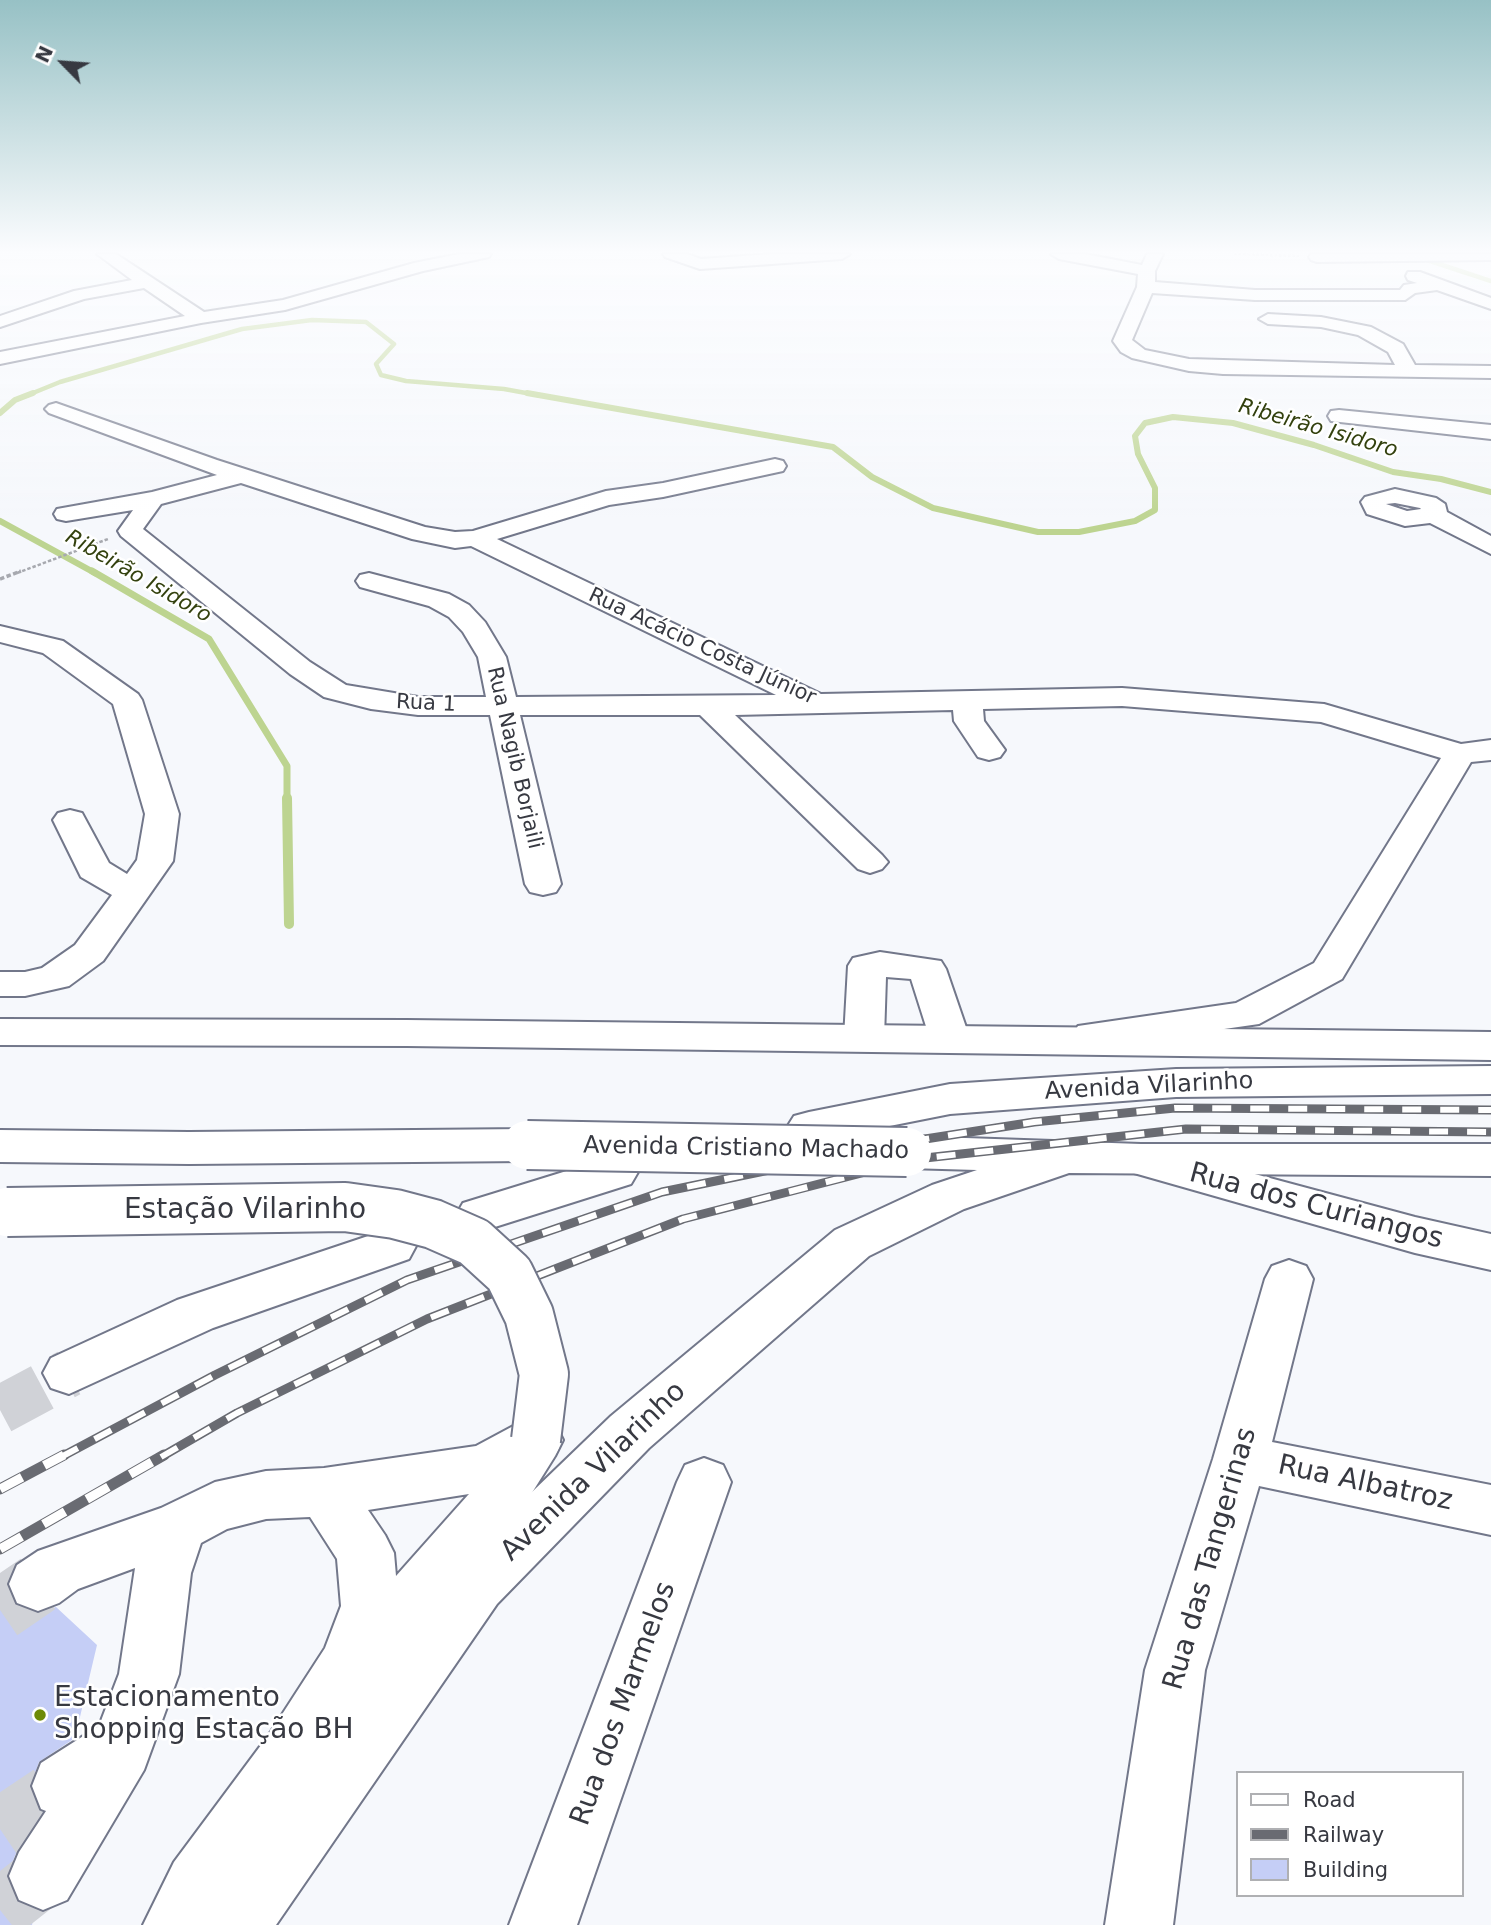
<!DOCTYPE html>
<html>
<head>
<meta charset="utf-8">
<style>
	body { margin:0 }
	#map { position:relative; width:1491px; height:1925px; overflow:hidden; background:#f6f8fc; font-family:"DejaVu Sans",sans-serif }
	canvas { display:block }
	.legend { position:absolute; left:1236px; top:1771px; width:228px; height:126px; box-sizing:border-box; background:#fff; border:2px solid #afb0b3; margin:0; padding:9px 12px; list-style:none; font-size:21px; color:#373941 }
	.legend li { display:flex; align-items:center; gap:14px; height:35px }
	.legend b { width:35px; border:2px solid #afb0b3 }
	.north { position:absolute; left:28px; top:28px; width:70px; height:70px; -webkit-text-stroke:5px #fff; paint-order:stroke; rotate:295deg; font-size:19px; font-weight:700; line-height:28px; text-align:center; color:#373941 }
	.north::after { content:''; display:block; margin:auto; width:24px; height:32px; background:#373941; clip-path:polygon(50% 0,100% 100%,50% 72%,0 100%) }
</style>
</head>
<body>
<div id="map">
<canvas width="1491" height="1925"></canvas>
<ul class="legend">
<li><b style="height:9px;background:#fff"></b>Road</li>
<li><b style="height:9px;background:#696b72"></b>Railway</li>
<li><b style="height:19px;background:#c5cef6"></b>Building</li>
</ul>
<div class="north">N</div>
</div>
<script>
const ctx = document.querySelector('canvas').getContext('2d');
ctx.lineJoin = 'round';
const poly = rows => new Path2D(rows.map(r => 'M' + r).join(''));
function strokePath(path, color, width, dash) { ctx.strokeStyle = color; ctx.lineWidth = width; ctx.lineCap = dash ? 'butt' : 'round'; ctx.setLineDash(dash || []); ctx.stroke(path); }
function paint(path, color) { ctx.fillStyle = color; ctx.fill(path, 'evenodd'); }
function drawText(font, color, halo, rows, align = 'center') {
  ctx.font = font + ' "DejaVu Sans",sans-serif'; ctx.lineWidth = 5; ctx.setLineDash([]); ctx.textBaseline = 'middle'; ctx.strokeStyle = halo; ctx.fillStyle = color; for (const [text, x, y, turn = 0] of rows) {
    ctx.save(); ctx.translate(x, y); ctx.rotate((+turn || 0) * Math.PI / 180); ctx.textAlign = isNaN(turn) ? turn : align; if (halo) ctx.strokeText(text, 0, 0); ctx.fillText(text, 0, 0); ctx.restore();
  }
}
strokePath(poly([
	[1418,257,1491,281],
	[28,395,60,382,242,329,312,320,366,322,394,344,376,364,381,375,406,381,504,389,537,395]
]), '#bdd490', 4.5);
strokePath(poly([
	[527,393,833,447,872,477,933,508,1038,532,1079,532,1135,521,1155,510,1155,488,1138,454,1135,436,1145,423,1173,417,1233,423,1314,445,1393,472,1441,479,1491,492],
	[0,413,15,400,33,393],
	[0,521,95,573]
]), '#bdd490', 6);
strokePath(poly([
	[92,571,209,639,287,766,287,800]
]), '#bdd490', 7);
strokePath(poly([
	[287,798,289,924]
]), '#bdd490', 10);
paint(poly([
	[11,1573,7,1585,16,1605,37,1613,56,1607,97,1645,75,1738,39,1762,30,1787,39,1810,42,1812,17,1851,7,1875,17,1901,35,1910,32,1925,0,1925,0,1580]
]), '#c5cef6');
strokePath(poly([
	[0,1610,38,1584],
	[0,1829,64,1786],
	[0,1910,43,1876]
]), '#d0d2d7', 61, [61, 31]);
strokePath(poly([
	[0,1410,69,1373]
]), '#d0d2d7', 48, [48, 24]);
const minor = poly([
	[97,254,116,254,204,312,283,300,414,263,459,254,491,254,489,257,423,271,285,310,201,323,0,364,0,352,185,316,144,288,84,299,0,327,0,316,74,291,132,280,97,254],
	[663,254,687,254,701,259,771,254,850,254,842,259,700,269,665,257,663,254],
	[1051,254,1085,254,1142,265,1147,254,1163,254,1155,271,1155,282,1255,290,1400,290,1404,285,1417,283,1408,280,1406,276,1408,272,1420,272,1491,298,1491,309,1437,290,1415,293,1405,300,1255,300,1152,293,1132,340,1145,350,1189,359,1395,365,1388,352,1358,335,1321,327,1268,324,1259,319,1268,314,1321,317,1371,327,1403,344,1415,365,1491,366,1491,378,1223,374,1189,371,1132,358,1121,352,1113,341,1137,287,1138,274,1059,259,1051,254],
	[1311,254,1491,254,1491,260,1317,262,1311,260,1309,257,1311,254],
	[56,403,217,460,425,527,455,532,473,531,606,491,663,483,775,459,783,461,786,466,783,471,663,497,609,505,497,539,821,694,1122,688,1324,704,1461,744,1491,740,1491,760,1471,762,1342,979,1259,1024,1092,1048,1078,1044,1072,1035,1078,1026,1236,1003,1314,963,1441,758,1321,722,1122,706,983,709,984,721,1005,750,1000,757,989,760,978,757,954,721,953,710,735,715,882,855,888,862,882,869,870,873,858,869,700,715,520,715,561,884,556,892,543,895,530,892,525,884,490,715,418,715,371,709,324,697,290,674,121,536,118,531,133,510,66,521,57,519,54,514,57,509,152,492,217,475,49,413,45,409,49,405,56,403],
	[241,483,412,539,455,548,471,546,776,695,516,697,506,657,485,622,469,605,449,594,369,573,360,575,356,581,360,587,429,606,449,617,463,632,478,657,486,697,418,697,346,685,310,662,143,529,161,504,241,483],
	[1339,410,1491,425,1491,439,1331,421,1328,416,1331,411,1339,410],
	[1395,489,1436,498,1445,504,1447,512,1491,536,1491,554,1430,523,1405,526,1367,514,1361,502,1365,497,1395,489],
	[1395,503,1420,508,1421,509,1407,511,1386,504,1395,503],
	[0,626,63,641,138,694,142,700,179,814,173,861,103,961,69,986,25,996,0,996,0,972,25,972,42,968,75,945,112,895,81,877,53,820,58,813,70,810,82,813,109,863,127,874,137,860,145,814,113,704,43,653,0,642,0,626],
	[880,952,941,961,946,969,970,1039,964,1048,950,1052,936,1048,930,1039,911,979,886,977,884,1038,878,1047,864,1051,850,1047,844,1038,848,966,853,958,880,952],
	[1143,1144,1415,1217,1491,1234,1491,1270,1415,1253,1127,1171,1121,1160,1127,1149,1143,1144],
	[1289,1260,1306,1266,1313,1279,1272,1442,1491,1485,1491,1535,1259,1486,1205,1670,1173,1925,1105,1925,1145,1670,1213,1459,1265,1279,1272,1266,1289,1260],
	[536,1417,555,1424,563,1440,555,1456,508,1531,437,1615,374,1679,314,1777,214,1925,143,1925,174,1862,270,1733,325,1648,341,1606,337,1559,310,1517,266,1519,227,1529,201,1543,191,1573,179,1674,144,1770,67,1900,43,1910,19,1900,9,1876,19,1852,46,1811,41,1809,32,1786,41,1763,99,1726,119,1674,135,1568,78,1589,59,1603,38,1611,17,1603,9,1584,17,1565,38,1551,161,1508,215,1482,266,1471,324,1468,476,1446,517,1424,536,1417],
	[469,1494,468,1495,396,1576,394,1553,385,1535,368,1510,469,1494],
	[704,1458,723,1465,731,1482,577,1925,509,1925,677,1482,685,1465,704,1458]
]);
const highway = poly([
	[0,1019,407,1020,1491,1032,1491,1060,407,1046,0,1045,0,1019],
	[1491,1066,1491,1094,1176,1097,950,1114,809,1142,794,1138,787,1127,794,1116,809,1112,950,1084,1176,1069,1491,1066],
	[527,1129,543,1134,549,1145,543,1156,527,1161,189,1164,0,1162,0,1130,189,1132,527,1129],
	[907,1136,1141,1144,1491,1144,1491,1176,1069,1173,964,1209,869,1256,649,1448,497,1604,276,1925,201,1925,211,1901,455,1566,611,1416,835,1230,932,1185,977,1170,907,1168,891,1163,885,1152,891,1141,907,1136],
	[615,1156,631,1160,638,1172,631,1184,479,1232,463,1227,456,1215,463,1203,615,1156],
	[392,1228,409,1233,416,1246,409,1259,213,1328,69,1394,51,1388,43,1373,51,1358,177,1300,392,1228]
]);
strokePath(minor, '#72778a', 4);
strokePath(highway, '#72778a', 4);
strokePath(poly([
	[1234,254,1299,256]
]), '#a7a9af', 2, [2.5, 2]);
strokePath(poly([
	[17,573,108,539]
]), '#a7a9af', 2.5, [3.5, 2]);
strokePath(poly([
	[0,579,21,571]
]), '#a7a9af', 3.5, [4.5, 2.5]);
paint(minor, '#fff');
paint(highway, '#fff');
const railFar1 = poly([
	[61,1457,215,1375,407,1280,662,1192,906,1142,1034,1122,1175,1108,1491,1110],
	[161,1457,237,1413,427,1319,683,1219,916,1159,1186,1129,1491,1132]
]);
const rail = poly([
	[0,1489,64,1455],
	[0,1549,164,1455]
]);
strokePath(railFar1, '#696b72', 9);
strokePath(rail, '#696b72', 11);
strokePath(railFar1, '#fff', 6, [19]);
strokePath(rail, '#fff', 9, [25]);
const minorBridge = poly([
	[7,1212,345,1207,395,1214,433,1224,474,1242,509,1274,529,1315,544,1374,536,1440]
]);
const highwayBridge = poly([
	[527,1145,907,1152]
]);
strokePath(minorBridge, '#72778a', 52, []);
strokePath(highwayBridge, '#72778a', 52, []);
strokePath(minorBridge, '#fff', 48);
strokePath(highwayBridge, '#fff', 48);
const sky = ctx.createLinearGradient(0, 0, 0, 524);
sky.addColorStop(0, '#97c1c5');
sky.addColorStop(0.48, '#fbfcfe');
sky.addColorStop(1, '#fbfcfe00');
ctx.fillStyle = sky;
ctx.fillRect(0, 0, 1491, 524);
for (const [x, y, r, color] of [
	[40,1715,7,"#6d8a06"]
]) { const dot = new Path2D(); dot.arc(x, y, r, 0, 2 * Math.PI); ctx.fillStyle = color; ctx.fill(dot); strokePath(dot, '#fff', 2.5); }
drawText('italic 21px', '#33410e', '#fff', [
	["Ribeirão Isidoro",1318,429,16],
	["Ribeirão Isidoro",138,577,30]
]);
drawText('21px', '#373941', '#fff', [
	["Rua Acácio Costa Júnior",702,647,25],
	["Rua 1",426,704,3],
	["Rua Nagib Borjaili",514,758,77]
]);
drawText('24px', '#373941', '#fff', [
	["Avenida Vilarinho",1149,1087,-3],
	["Avenida Cristiano Machado",746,1149,1]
]);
drawText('28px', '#373941', '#fff', [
	["Rua dos Curiangos",1316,1207,15],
	["Estação Vilarinho",245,1211],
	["Avenida Vilarinho",594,1472,-44],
	["Rua Albatroz",1365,1484,12],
	["Rua das Tangerinas",1211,1559,-74],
	["Rua dos Marmelos",624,1704,-70]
]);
drawText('28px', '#373941', '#fff', [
	["Estacionamento",54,1699],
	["Shopping Estação BH",54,1731]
], 'left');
</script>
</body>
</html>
